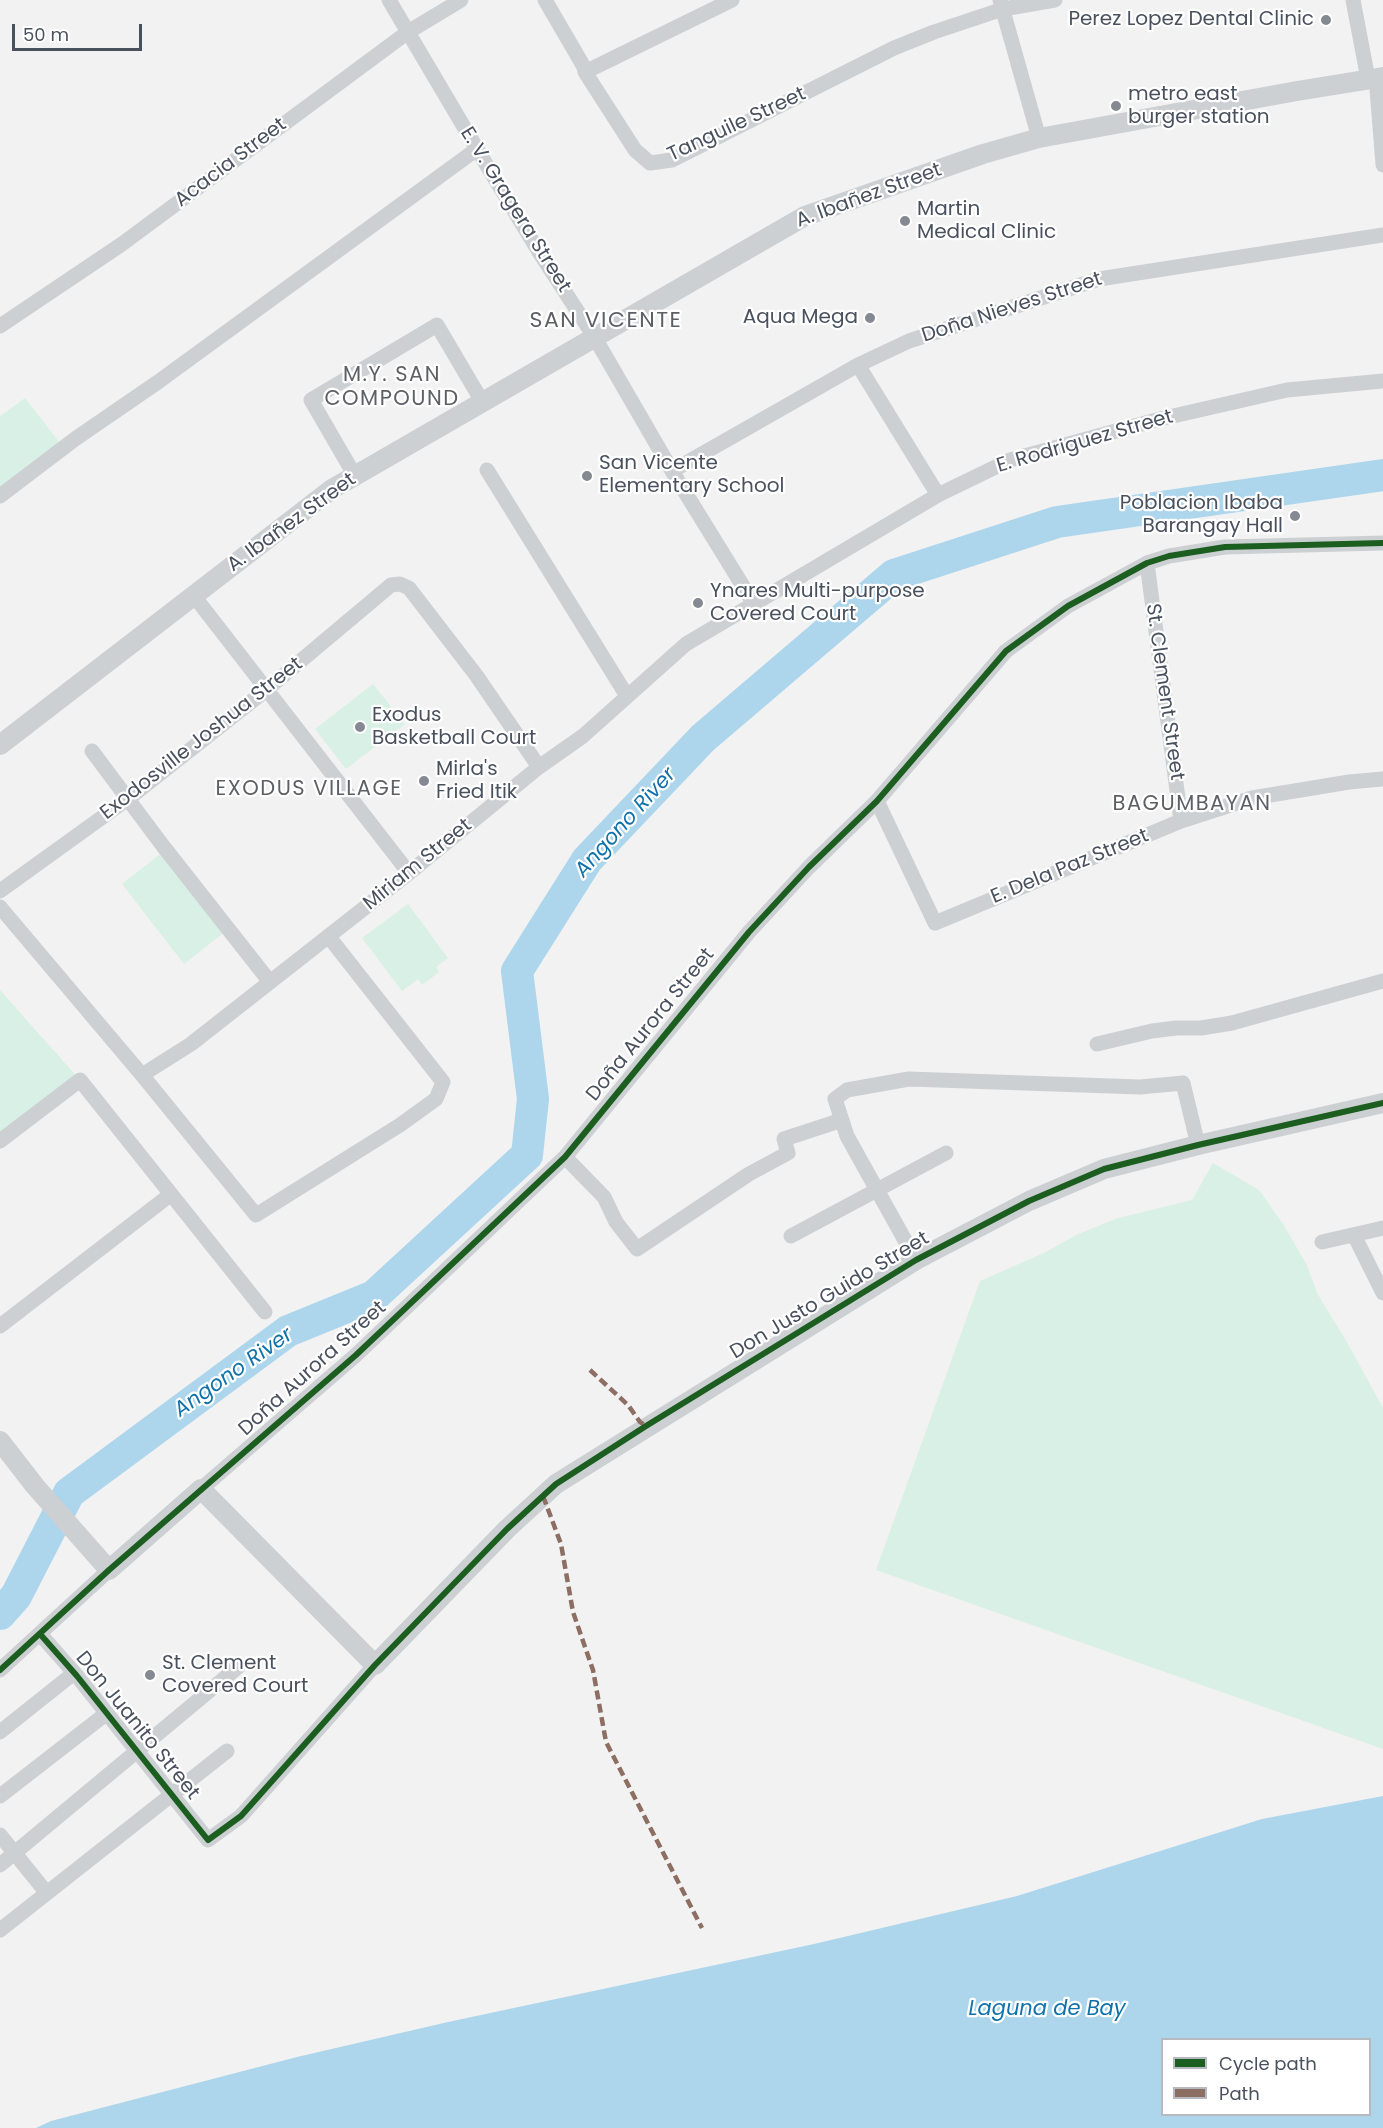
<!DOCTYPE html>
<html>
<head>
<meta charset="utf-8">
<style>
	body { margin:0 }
	#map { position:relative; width:1383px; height:2128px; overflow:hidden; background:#f2f2f2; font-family:Poppins,sans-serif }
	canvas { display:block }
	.legend { position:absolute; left:1161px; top:2038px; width:210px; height:78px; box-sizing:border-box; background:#fff; border:2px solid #b6b9bf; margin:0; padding:8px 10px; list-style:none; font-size:18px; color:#49515e }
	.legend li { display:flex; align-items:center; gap:12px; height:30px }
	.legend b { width:30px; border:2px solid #b6b9bf }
	.scale { position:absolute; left:12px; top:24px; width:130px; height:27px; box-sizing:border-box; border:3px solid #49515e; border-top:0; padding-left:8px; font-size:18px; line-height:21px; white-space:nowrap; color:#49515e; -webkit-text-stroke:4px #fff; paint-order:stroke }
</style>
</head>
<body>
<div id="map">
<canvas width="1383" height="2128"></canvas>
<ul class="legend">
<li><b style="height:8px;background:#1b5e20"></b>Cycle path</li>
<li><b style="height:8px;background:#8d6e63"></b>Path</li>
</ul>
<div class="scale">50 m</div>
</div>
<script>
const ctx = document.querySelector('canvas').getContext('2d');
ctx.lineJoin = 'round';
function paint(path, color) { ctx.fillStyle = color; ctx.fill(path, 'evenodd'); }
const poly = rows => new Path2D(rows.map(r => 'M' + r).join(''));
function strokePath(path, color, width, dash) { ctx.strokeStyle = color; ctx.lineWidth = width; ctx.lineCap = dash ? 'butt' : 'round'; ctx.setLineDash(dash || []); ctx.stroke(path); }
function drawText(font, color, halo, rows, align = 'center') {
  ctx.font = font + ' Poppins,sans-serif'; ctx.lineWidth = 4.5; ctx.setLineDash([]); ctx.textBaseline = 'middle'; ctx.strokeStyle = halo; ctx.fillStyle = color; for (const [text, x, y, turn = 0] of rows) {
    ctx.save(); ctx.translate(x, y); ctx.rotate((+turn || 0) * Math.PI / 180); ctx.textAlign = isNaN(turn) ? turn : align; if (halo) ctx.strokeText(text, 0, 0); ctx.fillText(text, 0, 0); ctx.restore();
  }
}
paint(poly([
	[25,398,60,443,0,488,0,416],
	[373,684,405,724,346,769,315,729],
	[164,851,226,931,184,964,122,884],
	[408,904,448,958,436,967,439,972,422,985,418,979,402,991,362,938],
	[0,990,79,1079,0,1136],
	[1213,1163,1259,1190,1283,1224,1307,1265,1317,1293,1348,1344,1383,1408,1383,1749,876,1570,980,1281,1046,1252,1076,1235,1118,1218,1192,1200]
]), '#d8f0e5');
paint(poly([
	[1383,1796,1383,2128,36,2128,51,2121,297,2057,448,2022,814,1944,1017,1896,1262,1819],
	[1162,2040,1370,2040,1370,2114,1162,2114]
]), '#add6ec');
strokePath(poly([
	[0,1614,16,1596,69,1493,288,1331,374,1296,527,1155,533,1099,517,971,587,860,703,738,894,575,1057,522,1383,475]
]), '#add6ec', 32);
strokePath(poly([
	[389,0,477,149,539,252,595,338,672,471,754,604],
	[545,0,584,67,585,72,635,150,650,163,672,160,894,48,934,32,1003,9,1055,0],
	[1000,0,1039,138],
	[1353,0,1368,79],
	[585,72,732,0],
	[1376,77,1383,165],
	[0,326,122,244,408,32,461,0],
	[858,365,938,495],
	[487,470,627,696],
	[672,471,858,365,909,341,1099,279,1383,235],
	[355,476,311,400,437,325,483,403],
	[0,496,75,439,158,382,477,149],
	[1147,563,1181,821],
	[194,596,409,873],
	[92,751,163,846,270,982],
	[877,801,935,923,1181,821,1252,798,1349,782,1383,779],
	[0,891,129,798,266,690,391,585,400,584,409,588,476,675,539,767],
	[0,907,142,1075,256,1215,400,1125,436,1099,443,1082,329,937],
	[1097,1044,1152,1031,1176,1028,1201,1028,1232,1023,1383,981],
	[142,1075,191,1044,409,873,539,767,583,736,686,644,938,495,1010,460,1160,419,1287,390,1383,381],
	[0,1141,80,1080,265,1312],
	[565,1157,604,1197,616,1222,637,1249,749,1174,788,1153,784,1139,842,1120],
	[1354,1235,1383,1293],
	[791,1236,946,1153],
	[1322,1242,1383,1228],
	[916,1260,847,1136,835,1099,847,1090,909,1079,1140,1087,1183,1083,1198,1145],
	[0,1326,170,1195],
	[201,1489,356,1355,565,1157,749,932,809,867,877,801,1006,651,1068,606,1147,563,1169,556,1225,547,1383,543],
	[40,1634,77,1676,208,1840,241,1816,375,1665],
	[0,1670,109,1570],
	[0,1732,74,1673],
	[0,1796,107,1713],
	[0,1835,46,1892],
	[0,1865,238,1667],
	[0,1930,227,1751]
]), '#cdd0d3', 15);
strokePath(poly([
	[0,745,332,489,805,216,983,154,1039,138,1297,91,1383,77],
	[0,1441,35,1486,109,1570,201,1489,375,1665,507,1529,556,1484,916,1260,1029,1201,1104,1169,1198,1145,1383,1103]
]), '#cdd0d3', 20);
strokePath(poly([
	[590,1370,628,1405,640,1422,646,1426],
	[543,1496,561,1544,573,1612,593,1670,606,1742,702,1928]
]), '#8d6e63', 4.5, [9, 4.5]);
strokePath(poly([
	[40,1634,77,1676,208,1840,241,1816,375,1665,507,1529,556,1484,646,1426,916,1260,1029,1201,1104,1169,1198,1145,1383,1103],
	[0,1670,109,1570,356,1355,565,1157,749,932,809,867,877,801,1006,651,1068,606,1147,563,1169,556,1225,547,1383,543]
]), '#1b5e20', 6);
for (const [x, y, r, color] of [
	[1326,20,6,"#848992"],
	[1116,106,6,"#848992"],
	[905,221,6,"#848992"],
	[870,318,6,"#848992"],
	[587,476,6,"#848992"],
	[1295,516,6,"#848992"],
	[698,603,6,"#848992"],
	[360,727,6,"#848992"],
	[424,781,6,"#848992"],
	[150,1675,6,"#848992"]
]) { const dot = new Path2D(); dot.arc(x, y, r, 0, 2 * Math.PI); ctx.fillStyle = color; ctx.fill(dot); strokePath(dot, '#fff', 2); }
drawText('20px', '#49515e', '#fff', [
	["Perez Lopez Dental Clinic",1314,20,"right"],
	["metro east",1128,95],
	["burger station",1128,118],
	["Martin",917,210],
	["Medical Clinic",917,233],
	["Aqua Mega",858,318,"right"],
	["San Vicente",599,464],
	["Elementary School",599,487],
	["Poblacion Ibaba",1283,504,"right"],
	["Barangay Hall",1283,527,"right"],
	["Ynares Multi-purpose",710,592],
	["Covered Court",710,615],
	["Exodus",372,716],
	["Basketball Court",372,739],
	["Mirla's",436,770],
	["Fried Itik",436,793],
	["St. Clement",162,1664],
	["Covered Court",162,1687]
], 'left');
drawText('20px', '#49515e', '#fff', [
	["Tanguile Street",737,125,-25],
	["Acacia Street",231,163,-37],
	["A. Ibañez Street",869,196,-20],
	["E. V. Gragera Street",515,210,58],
	["Doña Nieves Street",1012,308,-18],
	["E. Rodriguez Street",1085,442,-16],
	["A. Ibañez Street",292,523,-36],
	["St. Clement Street",1164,692,82],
	["Exodosville Joshua Street",202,739,-38],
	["Miriam Street",418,865,-39],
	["E. Dela Paz Street",1070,867,-22],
	["Doña Aurora Street",651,1025,-51],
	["Don Justo Guido Street",830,1296,-31],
	["Doña Aurora Street",313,1369,-42],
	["Don Juanito Street",137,1726,51]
]);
ctx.letterSpacing = '1.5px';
drawText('21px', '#5e6066', '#fff', [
	["M.Y. SAN",392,376],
	["COMPOUND",392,400],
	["EXODUS VILLAGE",309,790],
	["BAGUMBAYAN",1192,805]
]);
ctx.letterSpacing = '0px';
drawText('italic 21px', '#1172aa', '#fff', [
	["Angono River",626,823,-48],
	["Angono River",234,1373,-35],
	["Laguna de Bay",1047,2010]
]);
ctx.letterSpacing = '1.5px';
drawText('22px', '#5e6066', '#fff', [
	["SAN VICENTE",606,321]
]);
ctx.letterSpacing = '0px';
</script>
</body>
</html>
